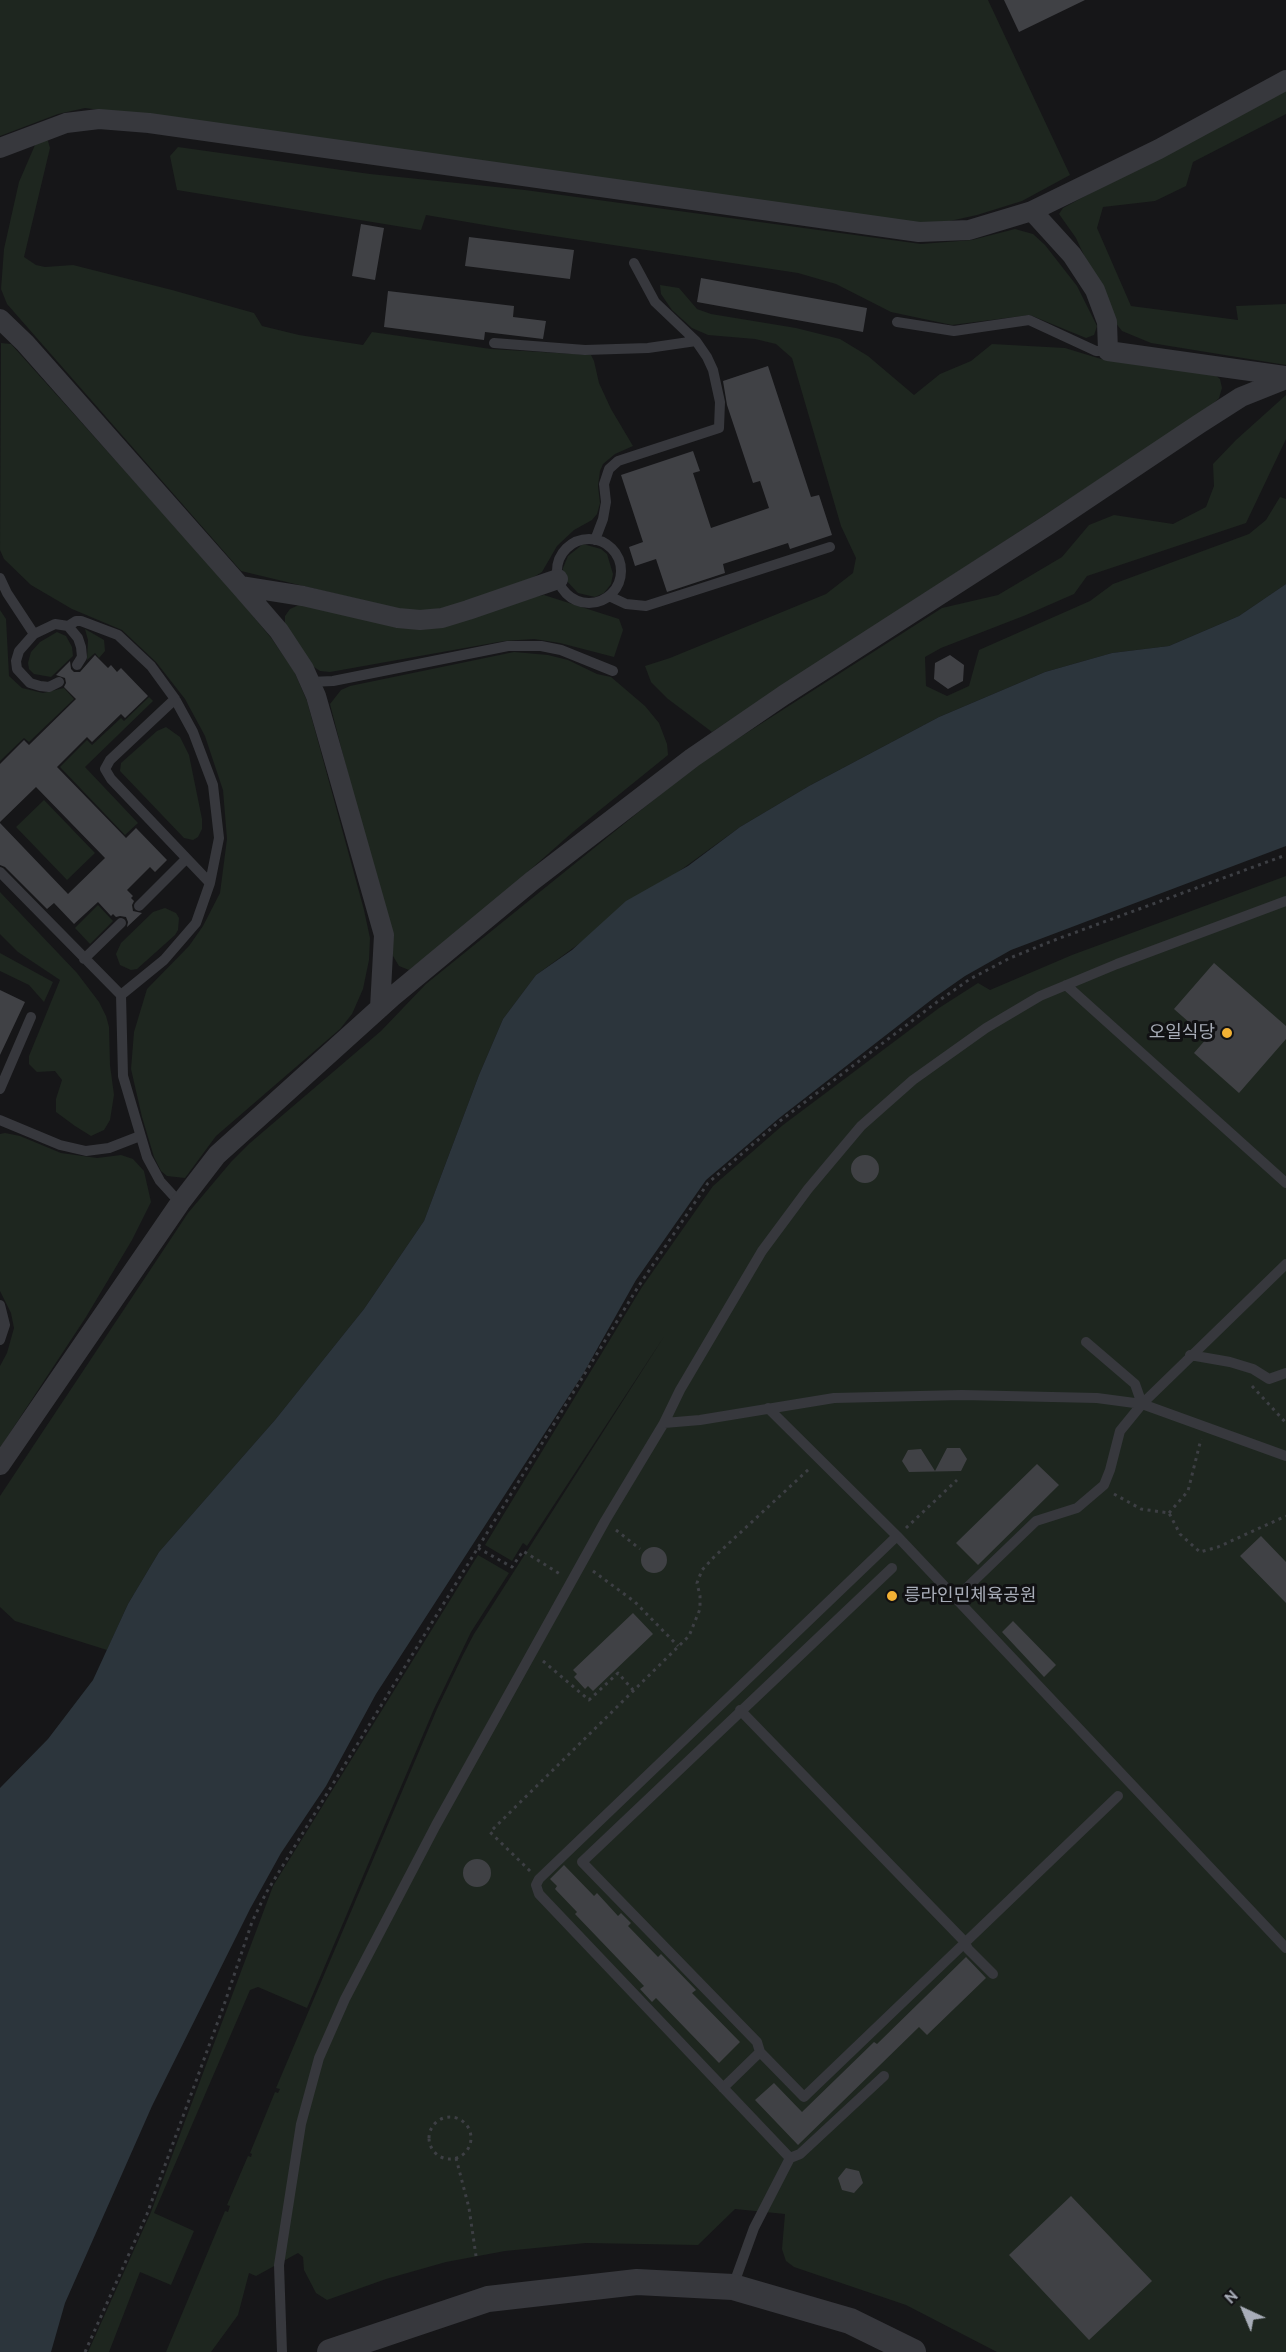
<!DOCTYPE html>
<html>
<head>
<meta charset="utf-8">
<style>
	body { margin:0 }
	#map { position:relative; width:1286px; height:2352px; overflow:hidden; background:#161618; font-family:Cabin,sans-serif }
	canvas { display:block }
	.north { position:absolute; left:1214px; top:2280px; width:60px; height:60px; -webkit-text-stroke:4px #111113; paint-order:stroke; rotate:316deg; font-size:16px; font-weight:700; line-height:24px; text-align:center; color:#a8adb8 }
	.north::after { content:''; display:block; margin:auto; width:21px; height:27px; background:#a8adb8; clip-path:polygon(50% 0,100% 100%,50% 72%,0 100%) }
</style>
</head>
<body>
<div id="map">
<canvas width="1286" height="2352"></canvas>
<div class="north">N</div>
</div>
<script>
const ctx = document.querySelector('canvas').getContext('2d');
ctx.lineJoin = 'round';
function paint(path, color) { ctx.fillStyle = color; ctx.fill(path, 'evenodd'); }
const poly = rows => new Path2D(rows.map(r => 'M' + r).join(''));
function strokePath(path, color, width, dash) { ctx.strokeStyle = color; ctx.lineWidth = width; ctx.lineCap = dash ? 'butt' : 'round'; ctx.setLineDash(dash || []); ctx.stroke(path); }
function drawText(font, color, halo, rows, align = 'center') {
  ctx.font = font + ' Cabin,"Noto Sans KR",sans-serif'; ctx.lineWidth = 6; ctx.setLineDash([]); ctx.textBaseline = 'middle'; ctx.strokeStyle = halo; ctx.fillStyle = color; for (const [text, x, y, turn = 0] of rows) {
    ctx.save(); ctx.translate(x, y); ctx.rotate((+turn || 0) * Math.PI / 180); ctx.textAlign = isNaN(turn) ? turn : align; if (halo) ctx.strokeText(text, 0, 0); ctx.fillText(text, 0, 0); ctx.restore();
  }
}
paint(poly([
	[0,0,988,0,1070,175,1022,201,977,215,950,221,917,224,275,133,85,108,58,114,0,136],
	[1286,87,1286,114,1193,162,1186,186,1155,201,1103,207,1097,228,1131,306,1238,320,1236,306,1286,304,1286,365,1151,343,1122,331,1115,322,1076,238,1059,214,1063,208],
	[44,137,48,141,50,148,24,257,36,265,45,267,73,265,172,290,254,313,262,326,299,335,363,345,372,332,491,349,591,355,594,361,599,383,611,409,633,446,615,454,603,464,600,471,598,486,600,503,597,514,592,520,574,530,557,546,542,572,532,578,449,607,422,611,399,609,241,571,7,304,1,289,4,249,19,182,35,145],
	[178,147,370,174,525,190,921,244,972,240,1015,229,1033,234,1045,245,1077,286,1097,326,1094,335,1086,338,1030,315,952,325,891,312,836,284,798,273,514,230,426,215,421,230,177,190,170,156],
	[660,285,679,288,697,309,711,314,796,328,840,339,868,356,914,395,940,374,971,361,992,344,1065,348,1101,359,1214,374,1220,379,1222,388,1219,398,1209,408,712,732,668,699,651,682,645,666,670,658,826,594,853,573,856,558,841,526,792,358,776,344,755,339,708,335,692,328,672,310,661,294],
	[1,343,11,344,231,589,272,639,294,671,307,701,364,910,370,938,369,960,363,989,352,1014,340,1029,216,1136,185,1178,167,1176,161,1171,154,1157,142,1117,131,1069,134,1032,147,989,189,946,203,926,220,893,227,839,223,790,205,736,185,699,156,662,122,630,72,609,31,585,4,559,0,550],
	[1286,395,1286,439,1246,523,1087,576,1074,594,1026,615,941,648,925,657,926,686,947,696,969,686,979,650,1090,601,1113,584,1249,534,1266,520,1280,497,1286,499,1286,584,1239,616,1169,646,1112,653,1045,672,939,717,809,786,740,827,536,975,503,1019,479,1075,424,1221,364,1309,275,1420,159,1552,128,1604,107,1650,15,1621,0,1607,0,1496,188,1213,231,1162,250,1143,381,1031,426,984,698,764,942,608,998,595,1062,557,1089,525,1114,515,1173,524,1206,507,1214,486,1213,464,1236,440],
	[583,544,601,549,607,554,613,574,611,584,604,593,595,597,578,593,563,577,563,568,568,556],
	[544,595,619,619,623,630,614,657,560,643,534,639,504,641,330,672,320,671,311,665,285,624,285,616,290,609,301,604,396,626],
	[0,610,6,619,9,676,22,688,43,693,64,688,74,699,29,742,24,738,0,761],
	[85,629,104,640,105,651,99,658,95,653,87,660,88,640],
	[57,632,66,636,72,647,73,656,51,677,34,674,29,669,28,663,31,652,40,642],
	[514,652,548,655,568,660,597,674,611,677,645,706,659,723,667,744,668,755,574,831,470,923,409,970,399,966,393,956,392,938,374,876,330,704,341,690,350,686],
	[149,697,153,701,85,767,138,823,125,835,60,767,87,740,92,745,121,718,124,721],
	[166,727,180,737,189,755,202,819,202,829,198,837,193,840,184,838,120,771,121,763,157,731],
	[44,800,95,853,67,880,16,827],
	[1286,876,1286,2352,997,2352,906,2305,794,2267,786,2261,782,2249,785,2214,735,2209,698,2245,586,2243,505,2251,446,2262,386,2279,327,2300,316,2293,304,2270,303,2257,298,2253,256,2276,249,2273,238,2315,211,2352,166,2352,225,2211,228,2212,230,2206,227,2205,248,2156,251,2157,252,2154,250,2153,275,2092,278,2093,280,2089,276,2088,437,1709,463,1655,474,1634,665,1335,527,1546,523,1543,512,1561,485,1545,642,1287,713,1186,783,1125,939,1008,978,983,990,990,1072,955],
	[0,892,77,973,99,1002,106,1016,109,1027,110,1065,114,1095,110,1120,104,1130,91,1136,75,1126,56,1112,56,1099,62,1080,55,1071,37,1072,29,1064,29,1056,60,980,18,952,0,934],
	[98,905,113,921,90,944,75,928],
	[165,908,176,913,179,918,178,930,175,935,137,969,131,970,120,965,116,954,121,943,153,912],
	[0,953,53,982,44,1002,29,985,0,971],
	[5,1133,20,1136,61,1153,97,1158,121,1155,133,1159,144,1171,151,1202,132,1240,86,1317,0,1448,0,1366,7,1353,14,1328,11,1313,0,1291,0,1134],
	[478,1555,509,1573,471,1632,434,1709,307,2008,258,1987,250,1990,154,2213,194,2231,171,2285,140,2272,109,2352,88,2352,151,2212,273,1886]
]), '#1e261f');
paint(poly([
	[1286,584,1286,846,1011,950,965,976,935,997,778,1119,706,1180,636,1280,583,1374,376,1694,326,1786,281,1853,250,1909,152,2106,65,2303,51,2352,0,2352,0,1788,48,1739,93,1680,128,1604,159,1552,275,1420,364,1309,424,1221,479,1075,503,1019,536,975,572,950,626,901,688,866,740,827,809,786,939,717,1045,672,1112,653,1169,646,1239,616]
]), '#2c353c');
paint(poly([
	[1004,0,1085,0,1019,32],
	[361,224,384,228,375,280,352,276],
	[469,237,574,250,570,279,465,266],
	[701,278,867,308,863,332,697,302],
	[388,291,514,306,513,317,546,321,543,339,485,332,484,340,384,327],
	[768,366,811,497,819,495,832,535,790,549,788,543,723,564,725,573,667,592,656,559,635,566,629,547,643,542,621,475,693,451,700,471,693,473,711,528,769,508,760,481,753,483,727,405,723,381],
	[95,655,108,668,111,665,117,672,121,668,148,696,125,718,121,714,92,742,87,737,57,767,126,838,136,828,167,860,155,872,150,867,127,890,133,896,131,898,134,901,132,905,133,911,142,913,127,927,128,922,126,917,120,916,116,917,113,914,111,916,98,902,74,924,54,903,47,909,5,867,0,865,0,823,68,894,105,858,36,787,0,822,0,764,24,740,29,745,76,699,64,687,66,683,65,678,56,675,70,661,71,669,74,672,80,672],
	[950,655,964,665,963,681,948,689,934,679,935,663],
	[1214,963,1286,1026,1286,1039,1239,1093,1194,1053,1207,1038,1174,1009],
	[0,990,25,1002,0,1055],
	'851 1169a14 14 0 1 1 28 0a14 14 0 1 1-28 0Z',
	[947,1448,960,1448,967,1459,961,1471,909,1472,902,1461,908,1450,921,1449,935,1471],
	[1037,1464,1059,1485,978,1565,956,1543],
	[1261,1536,1286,1562,1286,1603,1240,1556],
	'641 1560a13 13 0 1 1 26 0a13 13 0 1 1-26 0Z',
	[633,1613,653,1634,593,1691,588,1686,585,1689,574,1677,577,1674,573,1670],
	[1013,1621,1056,1665,1044,1677,1002,1632],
	'463 1873a14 14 0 1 1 28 0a14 14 0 1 1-28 0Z',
	[564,1865,594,1896,597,1893,618,1916,621,1913,631,1923,628,1926,658,1957,661,1954,696,1990,692,1993,740,2042,719,2063,656,1998,652,2002,640,1989,644,1986,575,1914,577,1912,555,1889,557,1886,550,1879],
	[966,1957,986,1978,927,2035,919,2027,798,2145,755,2100,774,2083,802,2112,874,2042,877,2044],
	[846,2168,859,2171,863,2183,854,2193,842,2190,838,2178],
	[1071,2196,1152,2281,1089,2340,1009,2255]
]), '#404145');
strokePath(poly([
	[1252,1386,1286,1423],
	[1114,1494,1141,1509,1169,1513,1180,1534,1200,1552,1218,1547,1286,1516],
	[1169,1513,1188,1491,1201,1439],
	[906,1528,957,1480],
	[616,1530,640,1549],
	[478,1548,512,1567,523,1551,560,1574],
	[593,1571,635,1602,678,1646],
	[543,1661,589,1700,618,1673,633,1690],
	[530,1871,490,1832,689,1636,700,1609,700,1596,697,1583,702,1570,714,1557,809,1469],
	'429 2138a21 21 0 1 1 42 0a21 21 0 1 1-42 0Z',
	[456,2158,469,2208,476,2256],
	[85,2352,147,2214,224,2005,252,1922,266,1893,638,1287,708,1183,780,1121,937,1002,970,979,1010,958,1052,941,1286,855]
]), '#3d3f44', 3, [3, 4.5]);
strokePath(poly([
	[897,322,954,331,1029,320,1096,351,1108,351],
	[494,343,585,350,648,348,696,341],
	'557 571a32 32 0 1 1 64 0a32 32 0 1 1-64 0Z',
	[595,540,603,519,606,502,604,484,609,469,618,461,719,428,720,402,713,370,707,357,696,341,655,302,634,263],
	[0,578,7,593,34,634],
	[609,596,626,604,646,606,830,547],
	[68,626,76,621,81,621,118,635,151,666,175,699,193,732,213,785,219,838,210,883,196,923,164,960,121,995],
	[59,682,49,687,40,686,30,683,17,669,16,661,19,651,34,634,55,624,68,626,78,638,81,647,82,657,77,665],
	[310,682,333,681,508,646,541,646,561,650,613,671],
	[175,699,110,760,105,769,111,779,210,883],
	[0,872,121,995,123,1076,147,1157,160,1181,180,1203],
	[139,906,186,859],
	[84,959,121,923],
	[1066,985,1286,1183],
	[0,1089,31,1017],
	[0,1120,60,1145,86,1151,109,1148,140,1136],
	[0,1305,5,1325,0,1340],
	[1086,1342,1135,1384,1142,1404],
	[1190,1355,1230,1362,1253,1369,1269,1379,1286,1373],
	[768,1408,897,1536,1286,1948],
	[664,1423,680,1390,762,1251,808,1189,861,1126,913,1080,986,1028,1040,996,1117,964,1286,901],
	[892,1568,582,1862,757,2042,760,2052,804,2097,1118,1796],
	[955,1599,1036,1521,1077,1508,1104,1485,1110,1470,1120,1431,1142,1404,1286,1264],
	[740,1710,964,1941,968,1949,993,1974],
	[723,2088,760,2052],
	[790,2158,539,1894,536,1885,539,1879,897,1536],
	[733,2286,754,2228,790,2158,800,2154,884,2076],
	[282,2352,279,2265,301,2124,319,2058,345,1999,436,1825,605,1521,664,1423,700,1420,834,1398,962,1395,1097,1398,1142,1404,1286,1456]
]), '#37383d', 10);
strokePath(poly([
	[0,148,66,123,99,119,149,123,919,232,969,230,1032,211,1159,149,1286,80],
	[1032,211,1072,255,1095,290,1107,322,1108,351,1286,376],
	[0,319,25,343,240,586,279,631,304,669,316,696,384,935,380,1008],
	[240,586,303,596,398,618,420,620,442,618,468,610,558,579],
	[0,1465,180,1203,217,1155,392,997,532,881,692,758,784,695,1048,525,1199,424,1241,397,1286,379]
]), '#37383d', 20);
strokePath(poly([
	[330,2352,488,2299,637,2282,733,2287,850,2321,913,2352]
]), '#37383d', 26);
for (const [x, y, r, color] of [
	[1227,1033,6,"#f2b134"],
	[892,1596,6,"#f2b134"]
]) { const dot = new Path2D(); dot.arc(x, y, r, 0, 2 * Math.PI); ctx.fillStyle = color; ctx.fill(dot); strokePath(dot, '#111113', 2); }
drawText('18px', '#a8adb8', '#111113', [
	["오일식당",1215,1033],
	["릉라인민체육공원",904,1596,"left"]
], 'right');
</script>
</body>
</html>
